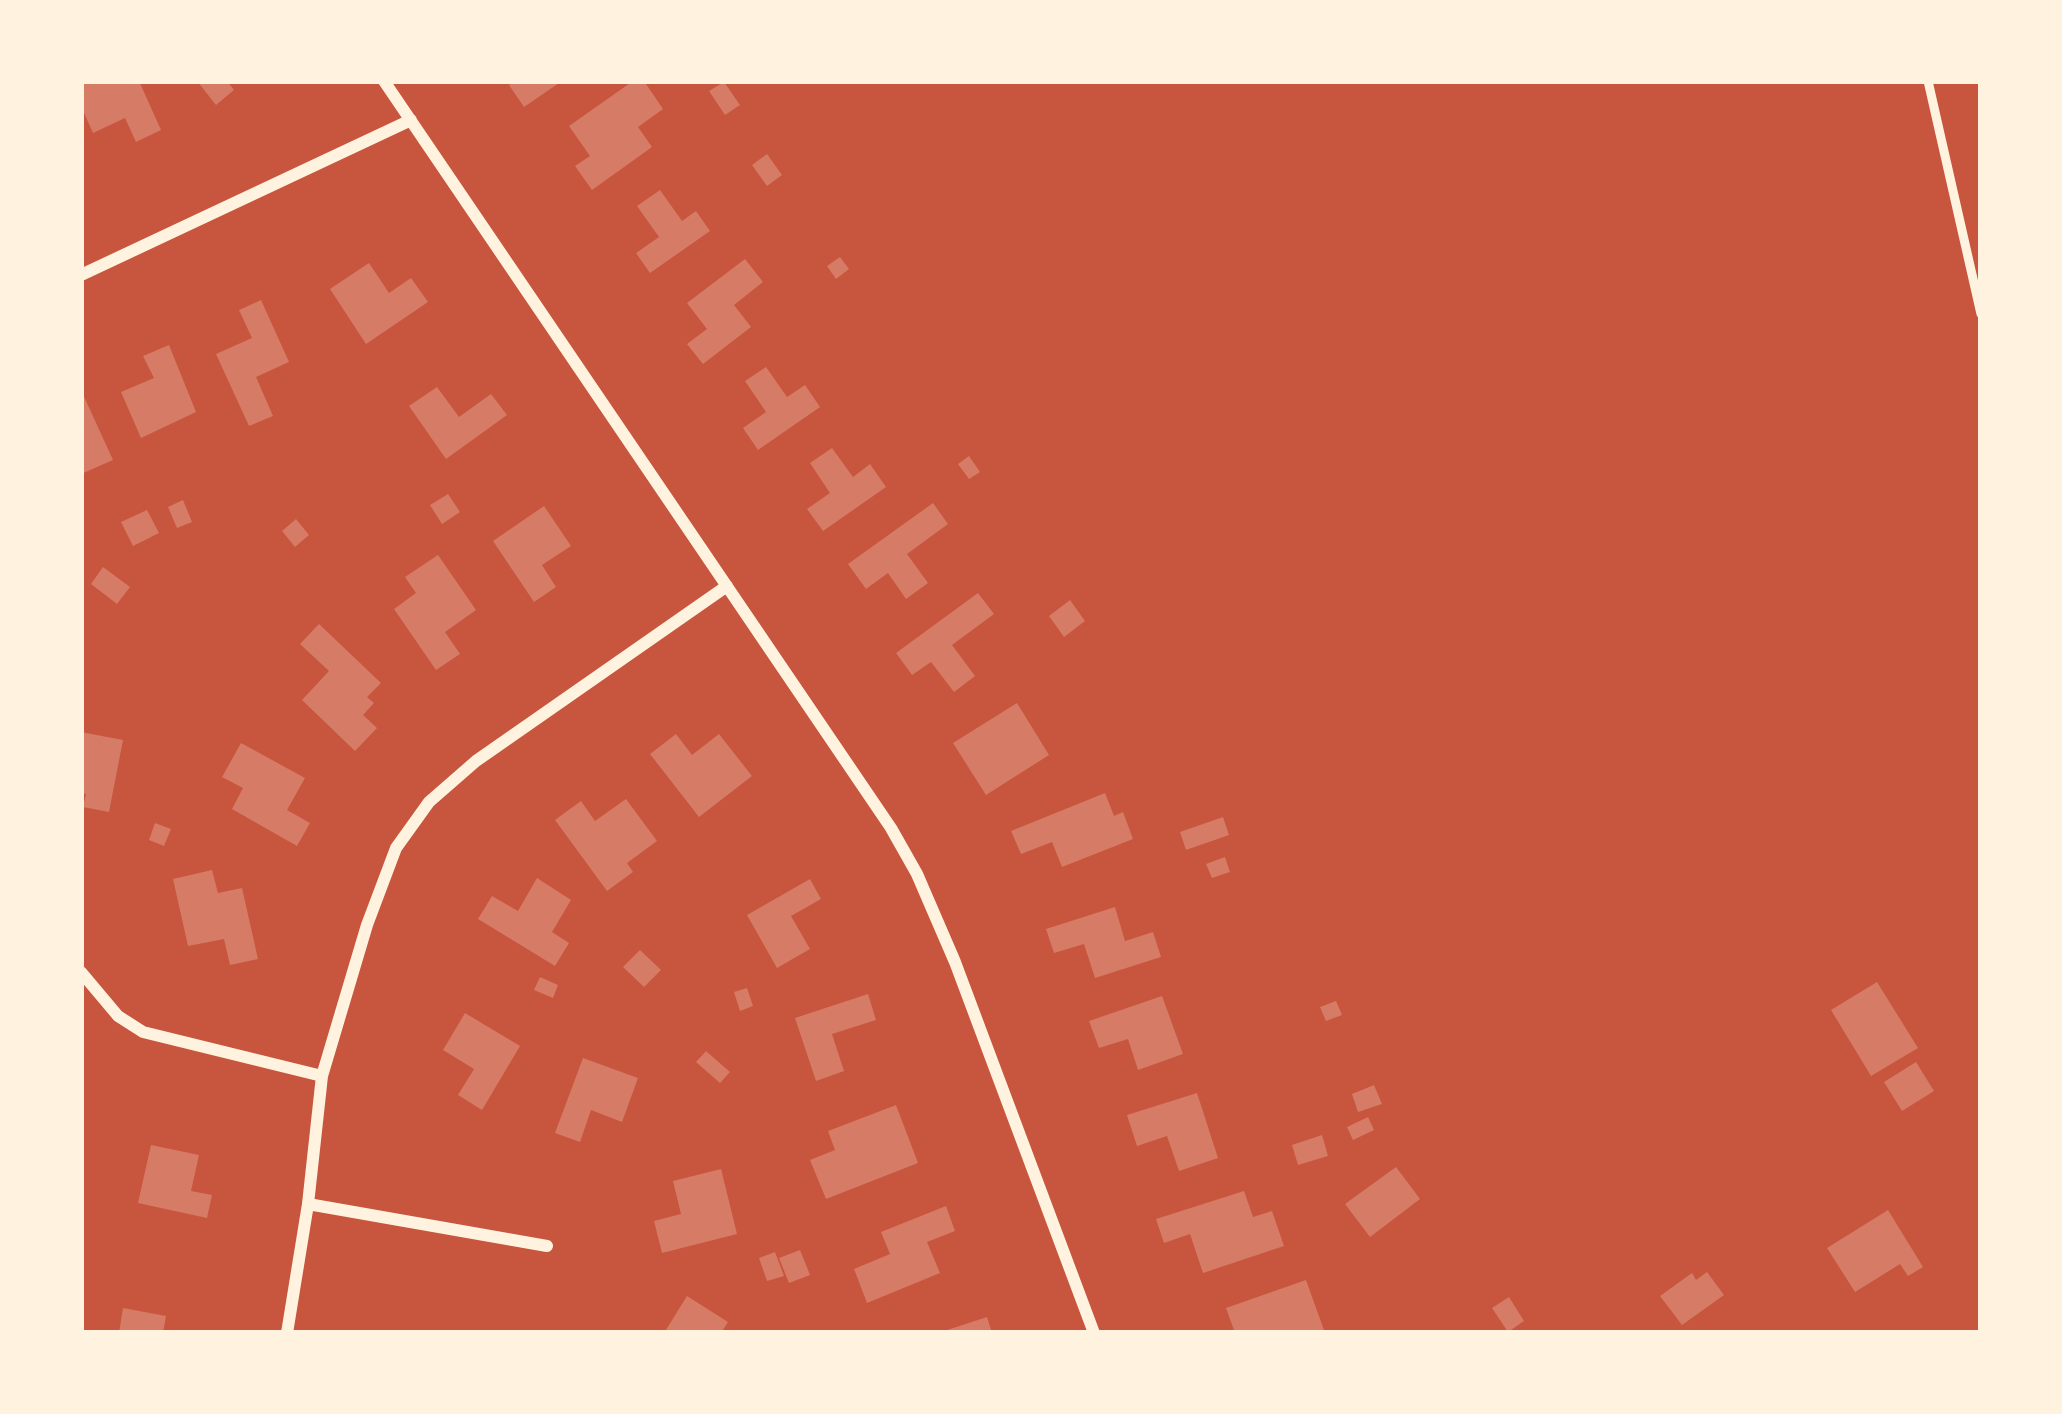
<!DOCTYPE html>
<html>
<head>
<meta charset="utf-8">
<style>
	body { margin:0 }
	#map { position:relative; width:2062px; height:1414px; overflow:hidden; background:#c8553d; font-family:Mulish,sans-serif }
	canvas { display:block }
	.frame { position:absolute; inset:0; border:84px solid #fff3e0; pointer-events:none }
</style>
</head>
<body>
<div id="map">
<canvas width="2062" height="1414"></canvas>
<div class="frame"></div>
</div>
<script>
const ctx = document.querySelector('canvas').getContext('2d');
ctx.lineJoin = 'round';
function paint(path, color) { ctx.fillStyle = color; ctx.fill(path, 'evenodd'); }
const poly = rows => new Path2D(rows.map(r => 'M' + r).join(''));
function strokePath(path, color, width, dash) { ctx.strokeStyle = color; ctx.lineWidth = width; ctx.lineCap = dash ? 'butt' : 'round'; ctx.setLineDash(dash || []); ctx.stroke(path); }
paint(poly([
	[81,81,139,81,161,130,136,142,125,118,93,133,81,106],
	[197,81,227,81,234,90,216,105],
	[516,81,562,81,524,107,509,85],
	[633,81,644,81,663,109,638,127,652,147,592,190,575,166,590,156,569,126],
	[724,82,740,105,725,115,709,91],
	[767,154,782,175,767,186,752,165],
	[660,190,682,221,696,211,710,231,650,273,636,253,659,237,637,206],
	[840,257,849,269,836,279,827,266],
	[745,259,763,282,734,305,751,327,703,364,687,344,707,329,687,303],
	[369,263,389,293,411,278,428,302,366,344,330,289],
	[261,300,289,362,256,377,273,416,249,426,216,354,252,338,239,310],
	[169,345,196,412,141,438,121,392,154,378,143,356],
	[766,367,787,397,805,385,820,407,758,450,743,428,766,412,745,381],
	[437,387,459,417,491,394,507,415,446,459,409,406],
	[81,390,113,460,81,474],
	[832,448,853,477,870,464,886,487,823,531,807,509,830,493,810,463],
	[969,456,980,472,969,479,958,464],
	[448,494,460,512,442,524,430,505],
	[183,500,192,522,177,528,168,507],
	[933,503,948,524,907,554,928,583,906,599,888,573,866,589,848,564],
	[544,506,571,546,542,565,556,587,534,602,493,541],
	[147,510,159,533,133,546,121,522],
	[296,519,309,535,295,547,282,531],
	[438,555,476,610,445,632,460,654,436,670,394,609,416,593,405,577],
	[103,567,130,587,117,604,91,584],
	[978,593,994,614,952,645,975,676,954,692,931,662,912,675,896,653],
	[1070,600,1085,621,1064,637,1049,616],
	[319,624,381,683,367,697,374,703,363,715,377,728,355,751,302,700,329,671,300,644],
	[1017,703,1049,755,986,795,953,743],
	[81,732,123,740,109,812,83,807,86,794,81,793],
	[676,734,692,755,719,734,752,776,699,817,650,754],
	[241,743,305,778,287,810,310,823,297,846,232,809,243,788,222,777],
	[1105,793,1114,816,1123,812,1133,839,1062,867,1052,842,1021,854,1011,831],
	[626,799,657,841,627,863,633,872,607,891,555,820,581,801,595,821],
	[1223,817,1229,835,1186,850,1180,832],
	[155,823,171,829,164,846,149,840],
	[1225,857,1230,872,1212,878,1206,864],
	[212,870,218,893,242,888,258,959,230,965,224,939,188,946,173,879],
	[537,878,571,900,552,932,569,943,555,966,478,919,492,896,518,911],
	[810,879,821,899,791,916,810,949,777,968,747,915],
	[1115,907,1125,941,1153,932,1161,957,1095,978,1084,944,1054,953,1046,929],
	[640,950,661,970,644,987,623,967],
	[540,977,558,985,553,998,534,990],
	[1877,982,1918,1048,1871,1076,1831,1010],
	[747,988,753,1006,740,1011,734,992],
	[868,994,876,1020,832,1034,844,1071,816,1081,795,1018],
	[1162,996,1183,1054,1138,1070,1128,1039,1099,1048,1089,1021],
	[1336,1001,1342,1015,1326,1021,1320,1007],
	[465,1013,520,1046,482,1110,458,1095,474,1069,443,1050],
	[706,1051,730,1072,720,1083,696,1062],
	[583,1058,638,1078,622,1122,591,1110,580,1142,555,1133],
	[1916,1062,1934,1091,1902,1111,1884,1082],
	[1374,1085,1382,1104,1358,1112,1352,1094],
	[1197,1093,1218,1158,1179,1171,1167,1136,1137,1146,1127,1115],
	[896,1105,918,1163,826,1199,810,1160,835,1150,828,1131],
	[1368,1117,1374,1130,1353,1140,1347,1127],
	[1322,1135,1328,1156,1298,1165,1292,1145],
	[151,1145,199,1155,191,1191,212,1195,207,1218,138,1203],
	[1396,1167,1420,1199,1370,1237,1345,1204],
	[721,1169,737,1234,662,1253,654,1221,681,1214,673,1181],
	[1244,1191,1253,1217,1272,1211,1284,1246,1203,1273,1190,1234,1164,1243,1156,1219],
	[946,1206,955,1231,927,1242,940,1273,867,1303,854,1269,890,1254,881,1232],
	[1888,1210,1923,1267,1908,1276,1900,1264,1855,1292,1827,1248],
	[800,1250,810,1275,789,1283,779,1258],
	[775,1252,784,1276,767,1281,759,1258],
	[1707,1272,1724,1295,1682,1325,1660,1296,1692,1273,1696,1280],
	[1306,1280,1325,1333,1235,1333,1226,1308],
	[687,1296,728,1322,721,1333,664,1333],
	[1509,1297,1524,1321,1508,1332,1492,1308],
	[123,1308,166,1316,163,1333,119,1333],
	[987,1317,992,1333,941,1333,941,1332]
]), '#d67c66');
strokePath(poly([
	[1928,81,1981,314]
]), '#fff3e0', 9);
strokePath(poly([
	[384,81,891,828,917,874,955,962,1094,1333],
	[81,275,411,120],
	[81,972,118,1016,143,1032,322,1076],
	[308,1204,547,1246],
	[287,1333,308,1204,322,1076,367,925,396,848,429,802,476,761,727,586]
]), '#fff3e0', 12);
</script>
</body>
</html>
